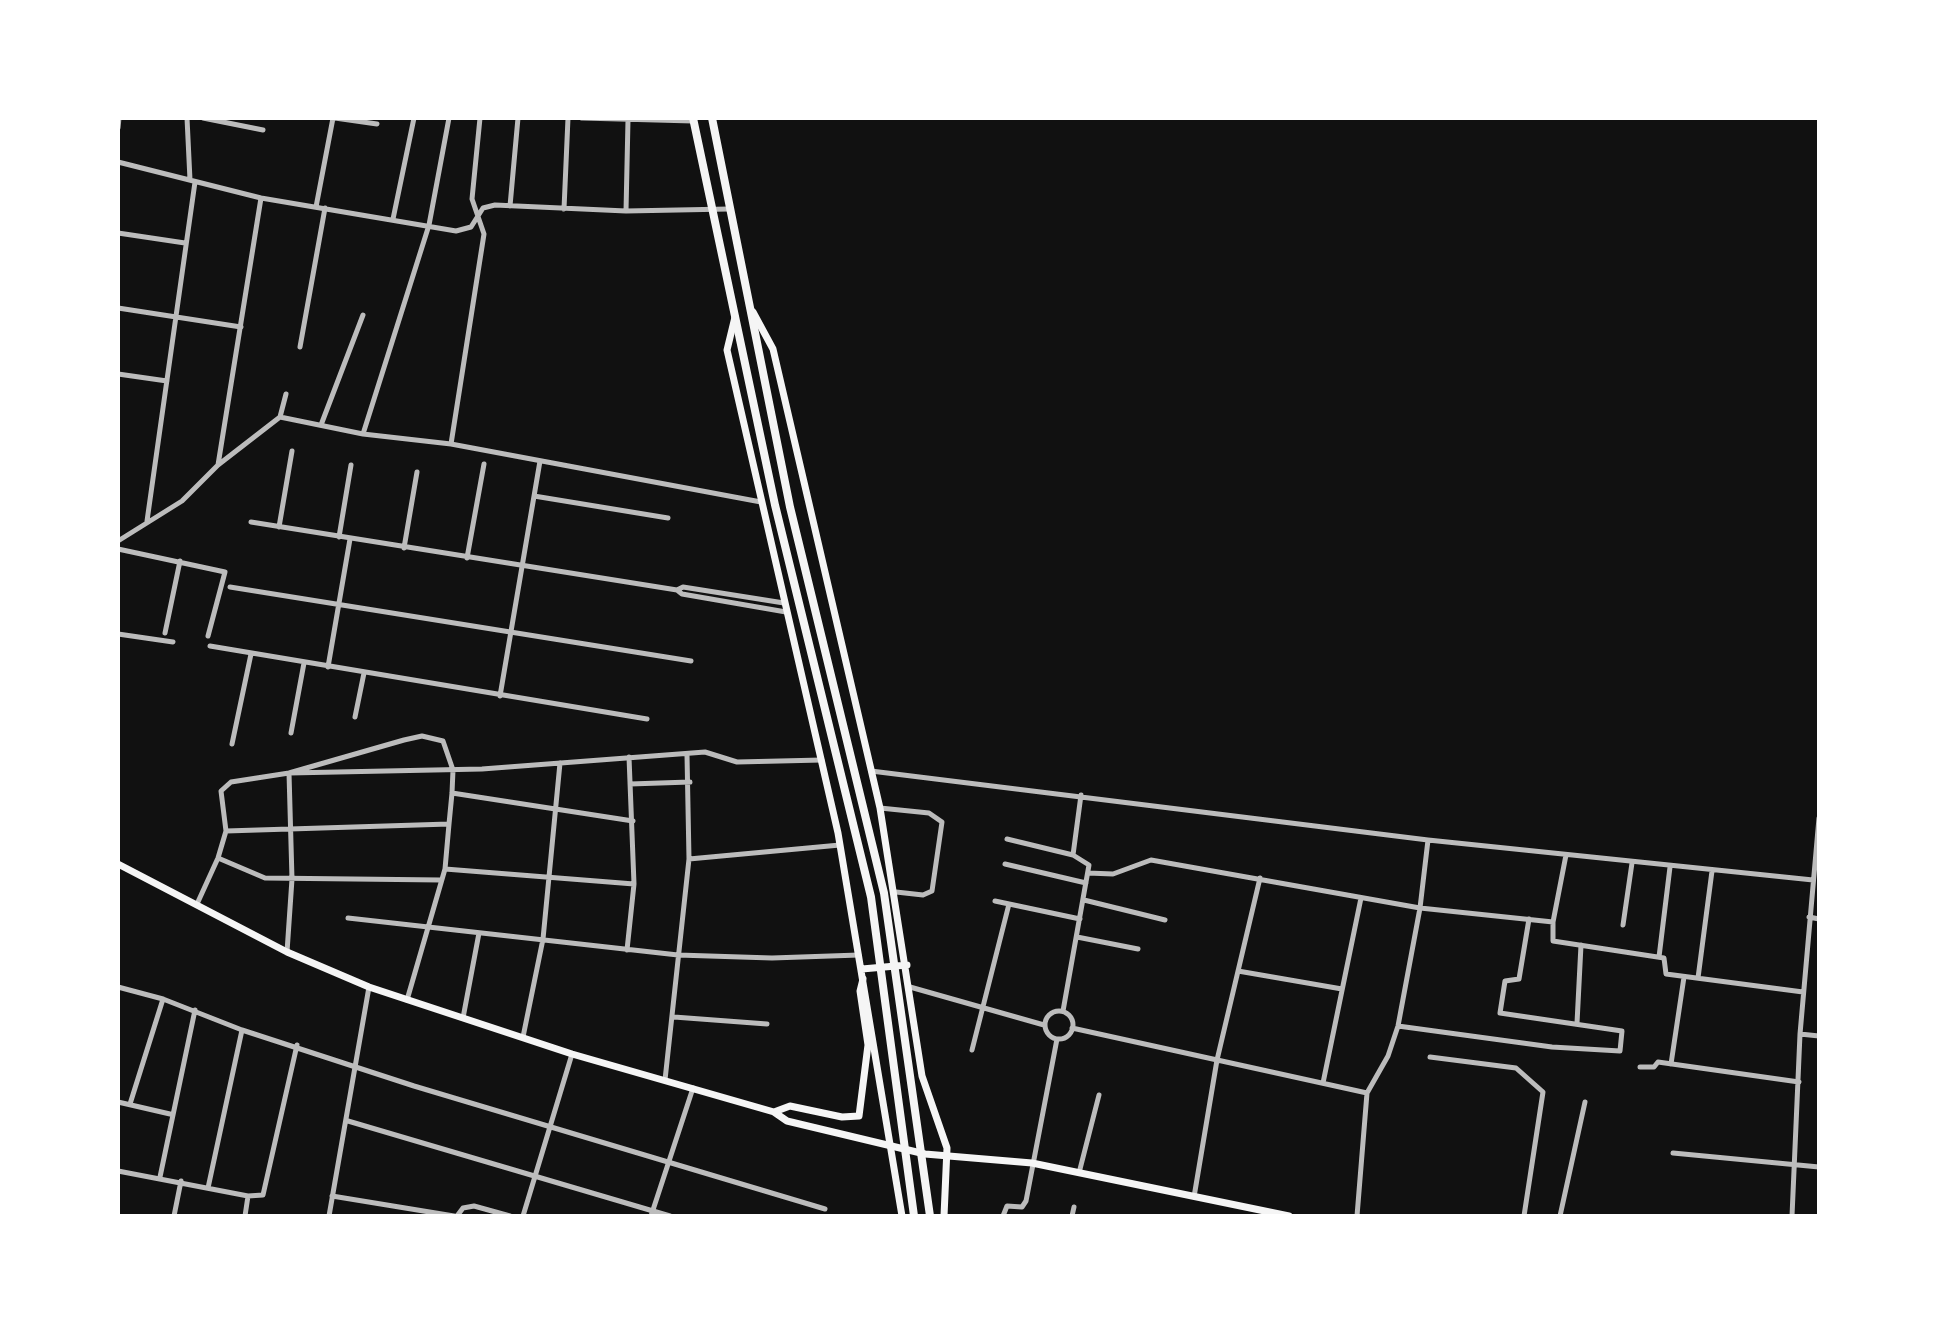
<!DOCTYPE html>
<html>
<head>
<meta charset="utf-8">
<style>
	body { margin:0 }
	#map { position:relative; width:1937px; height:1334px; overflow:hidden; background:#111; font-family:"Fira Sans",sans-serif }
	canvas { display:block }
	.frame { position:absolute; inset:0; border:120px solid #fff; pointer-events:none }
</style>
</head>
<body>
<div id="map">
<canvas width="1937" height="1334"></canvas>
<div class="frame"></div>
</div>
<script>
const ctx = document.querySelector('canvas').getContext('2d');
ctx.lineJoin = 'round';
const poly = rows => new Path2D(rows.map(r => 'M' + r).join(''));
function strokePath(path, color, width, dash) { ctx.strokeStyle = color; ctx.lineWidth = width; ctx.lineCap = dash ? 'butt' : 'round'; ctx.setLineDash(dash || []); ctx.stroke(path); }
strokePath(poly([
	[187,118,190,180],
	[203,118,263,130],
	[335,118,377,124],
	[582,118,693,121],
	[118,128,119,118],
	[118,162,261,198,456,231,471,227,483,208,495,205,626,211,729,209],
	[510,206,518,118],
	[316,207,333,118],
	[564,209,568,118],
	[626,211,628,120],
	[393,219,414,118],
	[118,233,185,243],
	[118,308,241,327],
	[300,347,325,208],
	[118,374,167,381],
	[280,417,363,434,451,444,761,502],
	[321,425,363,315],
	[363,434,429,225,449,118],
	[451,444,484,234,472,199,480,118],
	[218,465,261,198],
	[534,496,668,518],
	[147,521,195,182],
	[251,522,677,590,682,594,786,612],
	[279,527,292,451],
	[339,537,351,465],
	[118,541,182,501,218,465,280,417,286,394],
	[404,548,417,472],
	[118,549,225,572,208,636],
	[467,558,484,464],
	[230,587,691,661],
	[677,590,683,587,784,603],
	[165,633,180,561],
	[118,634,173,642],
	[210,646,647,719],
	[328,667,350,539],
	[500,696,540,461],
	[355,717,364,673],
	[291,733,304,663],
	[232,744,251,654],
	[871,771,1428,840,1813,880],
	[630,784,690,782],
	[452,793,633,821],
	[880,808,929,813,942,822,932,891,923,895,896,892],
	[1007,839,1073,855],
	[218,858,265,878,441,880],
	[689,859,840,845],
	[1005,864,1086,883],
	[445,869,634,884],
	[1088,873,1113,874,1151,860,1420,908,1553,922,1553,941,1664,958,1666,974,1803,992],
	[1084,900,1165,920],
	[995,901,1080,919],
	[197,904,218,858,226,831],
	[1809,917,1819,919],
	[348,918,678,955,772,958,859,955],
	[1553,922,1566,855],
	[1623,925,1632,863],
	[1077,937,1138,949],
	[627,950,634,884,629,757],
	[287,952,292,879,289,773,482,769,705,752,737,762,822,760],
	[1659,957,1670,867],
	[1238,971,1342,989],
	[1698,978,1712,871],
	[118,987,163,999,242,1030,414,1086,825,1209],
	[910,987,1044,1025],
	[407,1000,445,869,449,824,452,793,453,770,443,741,422,736,404,740,289,773,231,782,221,791,226,831,449,824],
	'1045 1025a14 14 0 1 1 28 0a14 14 0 1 1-28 0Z',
	[1063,1011,1089,865,1073,855,1081,795],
	[674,1017,767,1024],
	[463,1018,479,933],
	[1577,1023,1581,945],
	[1398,1026,1552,1047,1620,1051,1622,1031,1500,1013,1505,981,1519,979,1529,919],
	[1072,1028,1367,1093],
	[1800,1034,1819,1036],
	[523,1037,543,939,560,763],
	[972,1050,1009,904],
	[1430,1057,1516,1068,1543,1092,1524,1216],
	[1671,1064,1684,977],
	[1640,1067,1654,1067,1658,1062,1799,1082],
	[665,1080,689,859,687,755],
	[1323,1083,1361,898],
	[118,1102,170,1114],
	[130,1104,163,999],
	[348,1121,670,1216],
	[1673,1153,1819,1167],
	[118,1171,248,1196,263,1195,297,1045],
	[1079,1173,1099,1095],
	[160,1177,195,1010],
	[208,1188,242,1030],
	[332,1196,454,1216],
	[1194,1197,1217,1060,1260,878],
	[174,1216,181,1181],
	[245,1216,248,1196],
	[329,1216,369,987],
	[457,1216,463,1208,474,1206,510,1216],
	[523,1216,572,1054],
	[651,1216,693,1088],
	[1003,1216,1007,1206,1022,1207,1026,1201,1057,1039],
	[1072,1216,1074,1207],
	[1357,1216,1367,1093,1388,1056,1398,1026,1420,908,1428,840],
	[1560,1216,1585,1102],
	[1792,1216,1800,1034,1819,818]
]), '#bcbcbc', 5);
strokePath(poly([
	[118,864,287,952,369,987,572,1054,774,1112,787,1121,925,1154,1032,1163,1289,1216],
	[774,1112,790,1106,842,1117,859,1116,868,1045,860,991,863,979]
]), '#f5f5f5', 7);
strokePath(poly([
	[753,312,773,349,880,808,922,1076,947,1148,944,1216],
	[735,317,727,350,838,833,902,1216],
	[862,969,907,965]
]), '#f5f5f5', 7);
strokePath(poly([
	[693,118,775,505,871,897,914,1216],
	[712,118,790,507,884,893,930,1216]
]), '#f5f5f5', 8);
</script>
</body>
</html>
